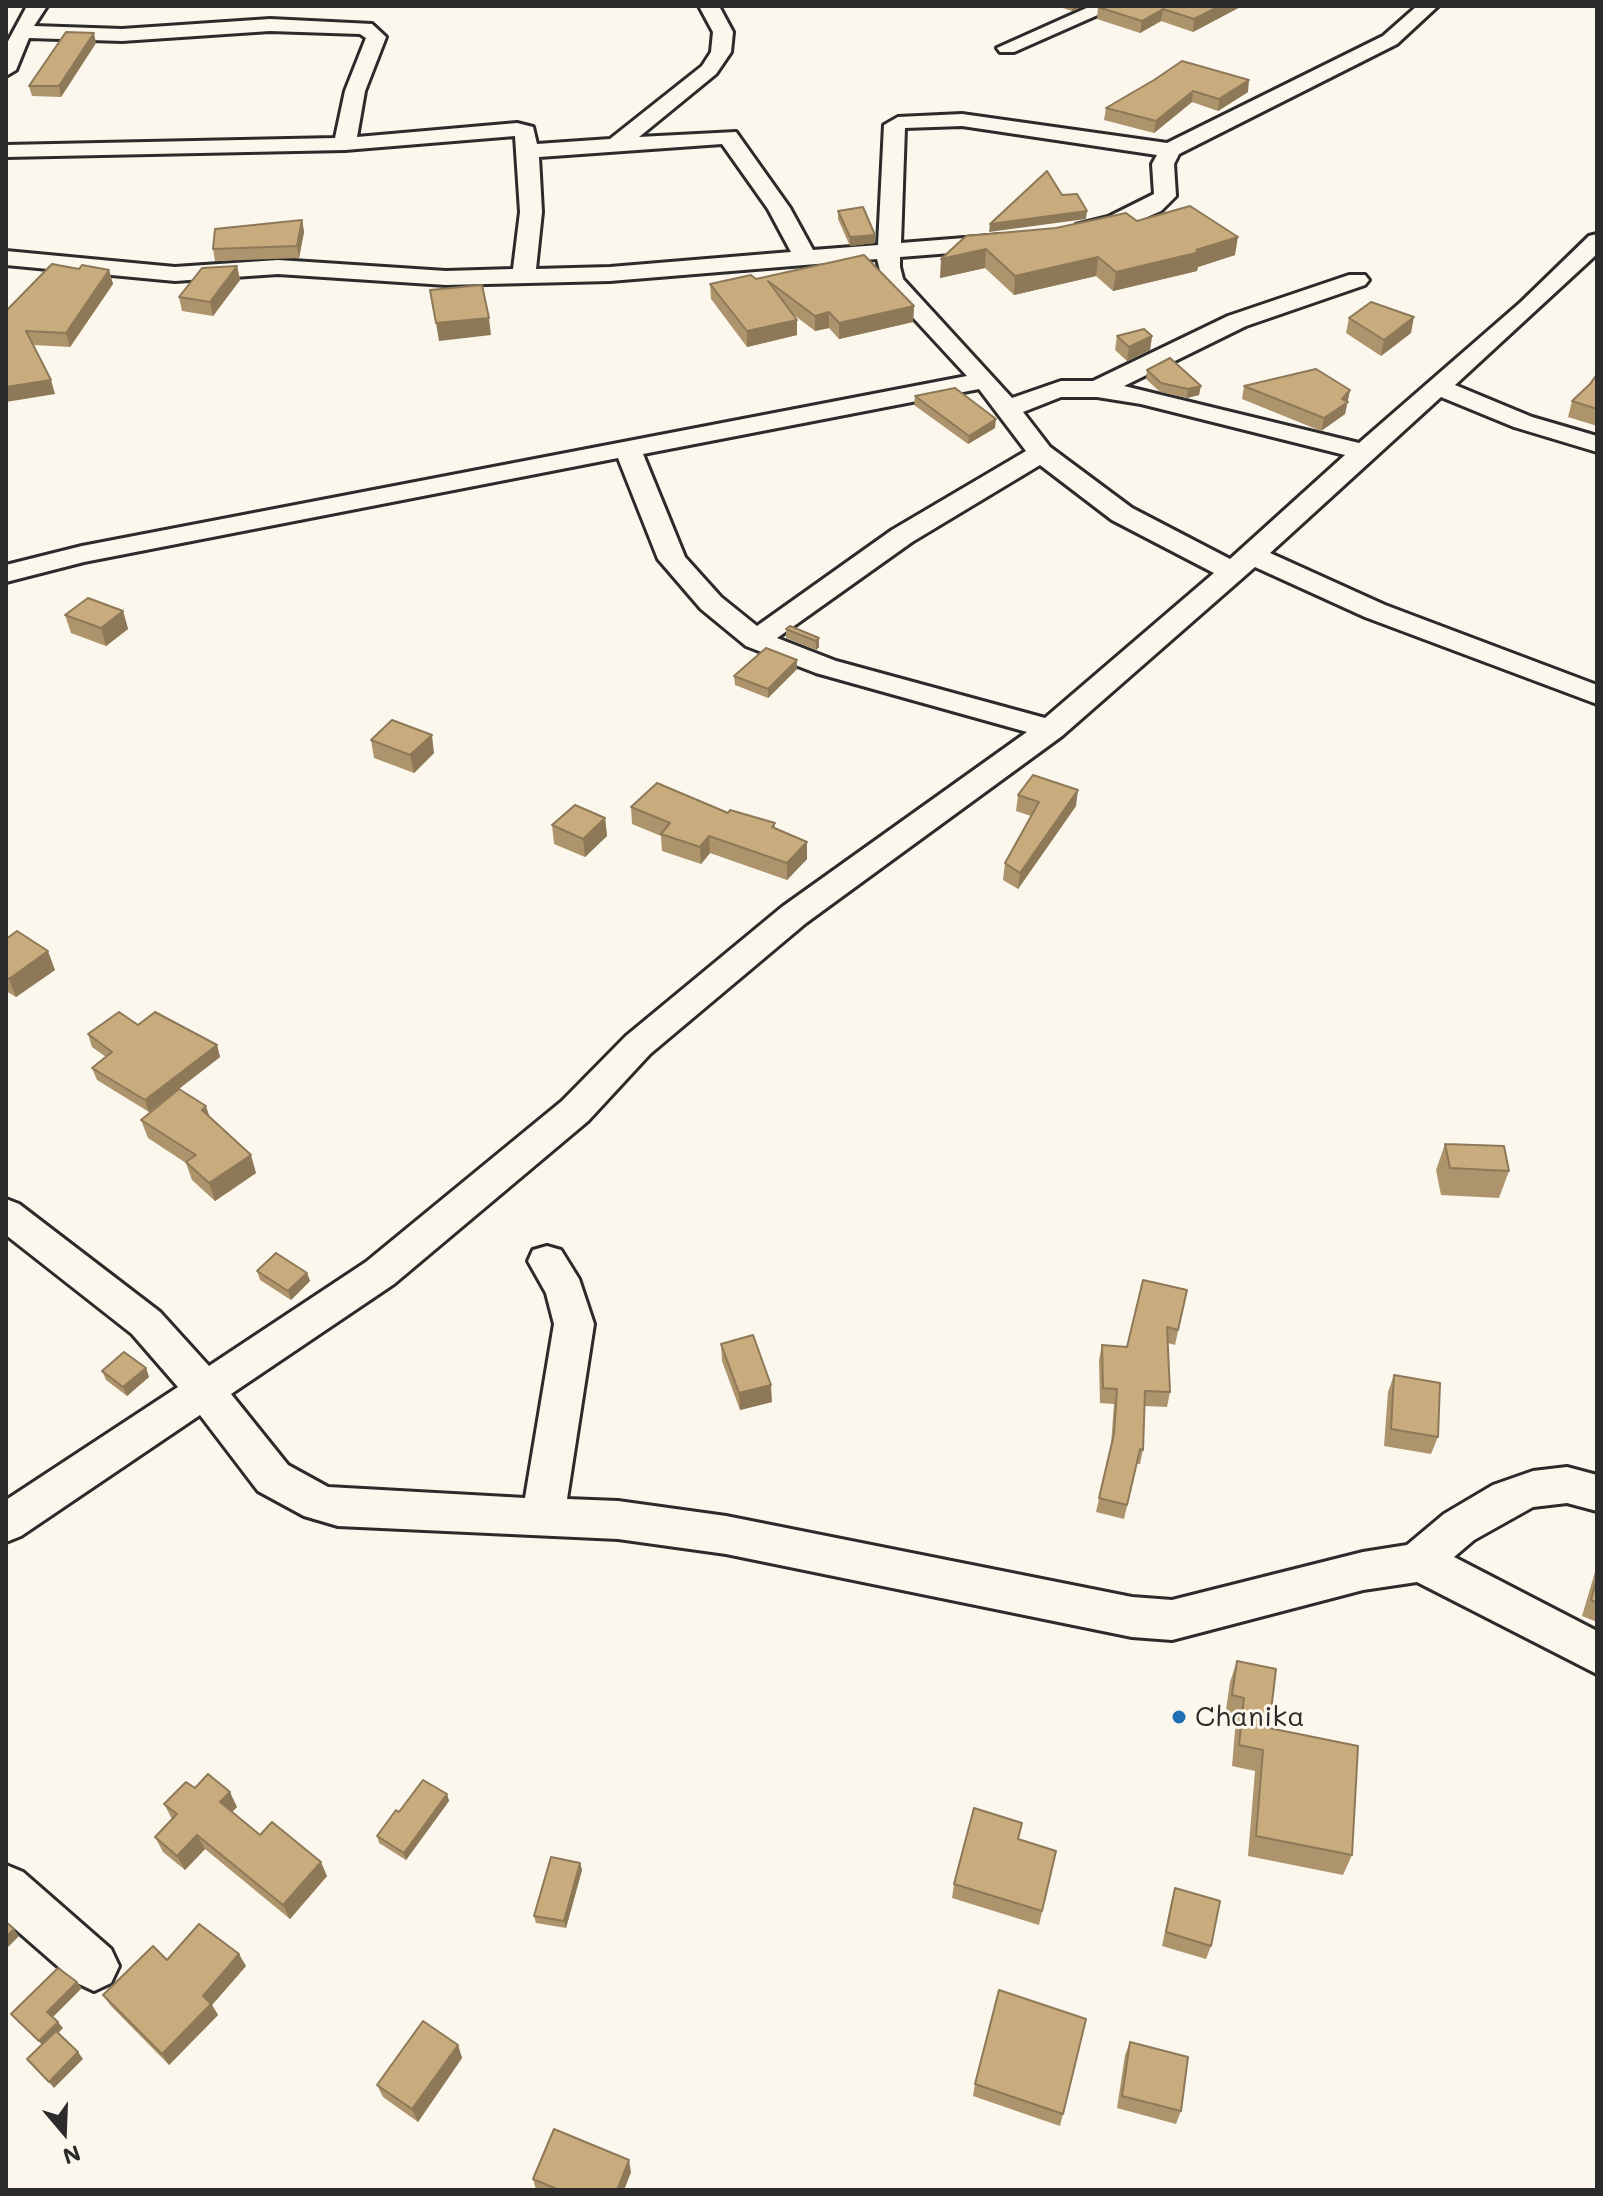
<!DOCTYPE html>
<html>
<head>
<meta charset="utf-8">
<style>
	body { margin:0 }
	#map { position:relative; width:1603px; height:2196px; overflow:hidden; background:#fbf7ec; font-family:Mali,sans-serif }
	canvas { display:block }
	.frame { position:absolute; inset:0; border:8px solid #2b2b2b; pointer-events:none }
	.north { position:absolute; left:24px; top:2092px; width:80px; height:80px; -webkit-text-stroke:6px #fbf7ec; paint-order:stroke; rotate:161deg; font-size:22px; font-weight:700; line-height:32px; text-align:center; color:#2b2b2b }
	.north::after { content:''; display:block; margin:auto; width:28px; height:36px; background:#2b2b2b; clip-path:polygon(50% 0,100% 100%,50% 72%,0 100%) }
</style>
</head>
<body>
<div id="map">
<canvas width="1603" height="2196"></canvas>
<div class="frame"></div>
<div class="north">N</div>
</div>
<script>
const ctx = document.querySelector('canvas').getContext('2d');
ctx.lineJoin = 'round';
const poly = rows => new Path2D(rows.map(r => 'M' + r).join(''));
function strokePath(path, color, width, dash) { ctx.strokeStyle = color; ctx.lineWidth = width; ctx.lineCap = dash ? 'butt' : 'round'; ctx.setLineDash(dash || []); ctx.stroke(path); }
function paint(path, color) { ctx.fillStyle = color; ctx.fill(path, 'evenodd'); }
function drawText(font, color, halo, rows, align = 'center') {
  ctx.font = font + ' Mali,sans-serif'; ctx.lineWidth = 6; ctx.setLineDash([]); ctx.textBaseline = 'middle'; ctx.strokeStyle = halo; ctx.fillStyle = color; for (const [text, x, y, turn = 0] of rows) {
    ctx.save(); ctx.translate(x, y); ctx.rotate((+turn || 0) * Math.PI / 180); ctx.textAlign = isNaN(turn) ? turn : align; if (halo) ctx.strokeText(text, 0, 0); ctx.fillText(text, 0, 0); ctx.restore();
  }
}
const minor = poly([
	[27,6,47,6,34,26,122,29,270,19,372,24,386,37,365,91,357,137,517,123,533,127,537,144,610,139,702,66,711,52,713,32,699,6,719,6,733,32,731,52,716,74,639,137,736,132,790,208,813,250,878,245,884,125,898,117,962,114,1167,143,1383,36,1417,6,1438,6,1397,44,1179,154,1174,164,1176,196,1161,211,1124,227,1084,237,1076,235,1073,230,1076,225,1108,217,1154,194,1152,164,1157,155,962,126,905,128,901,243,1002,235,1013,242,1002,249,900,257,900,267,903,279,1012,398,1061,381,1093,381,1228,316,1349,275,1365,275,1369,280,1365,285,1246,326,1124,386,1359,443,1521,302,1589,236,1597,234,1597,254,1455,385,1532,417,1597,436,1597,452,1514,427,1441,397,1270,553,1385,605,1597,685,1597,704,1365,617,1255,567,1062,736,806,923,650,1054,588,1121,394,1284,231,1394,288,1465,328,1487,525,1498,554,1324,546,1293,528,1261,533,1250,547,1246,561,1250,579,1279,594,1324,567,1499,618,1501,726,1516,1132,1597,1172,1600,1363,1552,1407,1545,1444,1514,1493,1485,1533,1471,1567,1467,1597,1475,1597,1511,1567,1503,1533,1507,1474,1540,1454,1557,1597,1631,1597,1674,1417,1582,1363,1590,1172,1640,1132,1637,726,1554,618,1539,338,1526,304,1516,258,1491,200,1415,21,1536,6,1542,6,1500,178,1387,132,1334,6,1235,6,1199,19,1204,160,1312,209,1366,366,1262,562,1101,626,1036,782,907,1027,732,816,673,746,646,701,609,658,559,618,458,84,562,6,582,6,565,82,546,967,376,884,286,877,259,610,281,446,285,278,274,175,281,6,265,6,251,175,267,278,260,446,271,513,269,520,212,515,136,345,150,6,157,6,145,335,138,345,91,366,38,360,34,270,31,122,41,29,38,16,70,6,76,6,45,27,6],
	[722,144,768,209,791,252,610,267,536,269,542,212,539,157,722,144],
	[979,389,1026,451,892,530,757,626,721,597,685,557,643,454,979,389],
	[1061,397,1097,397,1141,404,1345,455,1230,559,1132,508,1050,447,1023,412,1061,397],
	[1040,465,1112,520,1214,573,1045,718,836,661,777,638,912,542,1040,465],
	[1091,6,1118,6,1014,52,1000,52,997,48,1091,6],
	[6,1865,23,1872,111,1949,119,1966,111,1983,94,1991,77,1983,6,1921,6,1865]
]);
strokePath(minor, '#2b2b2b', 6);
paint(minor, '#fbf7ec');
paint(poly([
	[1057,6,1084,6,1072,11],
	[1099,6,1242,6,1193,32,1161,21,1140,33,1097,19,1098,7],
	[96,43,61,97,32,96,29,86],
	[1154,80,1248,92,1218,111,1192,102,1154,133,1104,120,1106,108],
	[838,211,875,235,875,243,850,246,838,219],
	[302,220,304,232,299,258,215,261,213,249],
	[1137,221,1235,255,1198,267,1197,271,1113,291,1096,276,1014,295,985,268,940,278,966,236],
	[237,266,240,280,213,316,182,311,179,297],
	[79,269,109,270,113,284,70,347,33,345,55,394,6,311],
	[756,279,914,306,913,322,839,339,829,328,815,331,794,315,797,335,747,347,711,299,710,284],
	[1349,318,1411,333,1381,356,1346,333],
	[1117,336,1152,336,1150,350,1127,361,1115,350],
	[1147,370,1199,395,1187,398,1160,392,1146,379],
	[1597,374,1597,426,1568,417,1572,401,1590,384],
	[1244,386,1350,390,1345,414,1321,431,1242,399],
	[915,396,995,428,968,444,914,405],
	[123,611,128,629,106,646,71,633,65,615],
	[786,629,819,638,819,647,816,650,786,638],
	[797,669,768,698,735,685,734,676],
	[371,740,434,753,414,773,374,758],
	[1018,795,1076,806,1018,889,1003,880,1005,863,1031,816,1016,811],
	[631,807,728,813,775,823,775,828,807,842,807,859,787,880,710,853,701,864,662,851,661,836,632,824],
	[605,818,607,836,585,857,554,844,552,825],
	[6,939,55,970,16,997,6,991],
	[138,1025,217,1045,220,1057,149,1112,97,1080,92,1068,106,1057,92,1047,88,1034],
	[210,1117,256,1173,215,1201,192,1180,186,1163,148,1138,141,1120],
	[1445,1144,1509,1171,1499,1198,1441,1195,1436,1170],
	[257,1271,307,1273,310,1281,291,1300,260,1280],
	[1187,1290,1175,1345,1168,1343,1170,1392,1167,1407,1145,1406,1143,1450,1140,1464,1137,1464,1124,1519,1096,1512,1111,1445,1114,1404,1100,1403,1099,1360,1102,1345,1127,1347],
	[721,1344,772,1402,740,1410,722,1361],
	[146,1368,149,1377,127,1396,106,1380,102,1371],
	[1394,1375,1438,1437,1431,1454,1384,1446,1388,1392],
	[1597,1567,1597,1622,1582,1616,1595,1572],
	[1237,1661,1269,1728,1352,1855,1343,1875,1248,1856,1255,1771,1232,1766,1236,1719,1225,1717,1230,1682],
	[195,1788,237,1807,232,1812,260,1835,327,1876,290,1919,205,1849,185,1870,163,1852,155,1837,172,1819,164,1804],
	[447,1794,449,1801,406,1860,379,1843,377,1836,399,1812],
	[1019,1840,1056,1852,1039,1925,952,1898,954,1884],
	[580,1863,582,1870,566,1928,536,1923,534,1916],
	[1175,1888,1211,1946,1206,1959,1162,1946,1171,1902],
	[167,1960,246,1966,212,2005,218,2015,169,2065,111,2006,103,1995],
	[1130,2042,1181,2111,1176,2124,1117,2108,1125,2055],
	[458,2045,462,2058,418,2122,383,2097,377,2085],
	[975,2084,1063,2114,1060,2126,973,2096],
	[631,2172,624,2190,536,2190,533,2179]
]), '#ad946c');
paint(poly([
	[1073,6,1084,6,1072,11],
	[1220,6,1242,6,1193,32,1194,19],
	[1163,9,1161,21,1140,33,1142,21],
	[94,33,96,43,61,97,59,86],
	[1249,80,1248,92,1218,111,1219,99],
	[1193,91,1192,102,1154,133,1156,121],
	[1087,211,1086,219,989,232,990,224],
	[302,220,304,232,299,258,297,246],
	[875,235,875,243,850,246,850,237],
	[1238,237,1235,255,1198,267,1197,271,1113,291,1116,272],
	[986,249,985,268,940,278,941,259],
	[1098,257,1096,276,1014,295,1015,276],
	[237,266,240,280,213,316,210,302],
	[109,270,113,284,70,347,66,333],
	[914,306,913,322,839,339,839,323],
	[829,312,829,328,815,331,815,316],
	[1414,317,1411,333,1381,356,1384,340],
	[489,318,491,335,439,341,436,323],
	[797,320,797,335,747,347,747,331],
	[1152,336,1150,350,1127,361,1129,347],
	[51,380,55,394,6,402,6,387],
	[1201,386,1199,395,1187,398,1188,389],
	[1350,390,1345,414,1321,431,1324,418],
	[996,419,995,428,968,444,969,436],
	[123,611,128,629,106,646,101,628],
	[819,638,819,647,816,650,816,641],
	[797,660,797,669,768,698,768,689],
	[432,735,434,753,414,773,410,755],
	[1078,790,1076,806,1018,889,1020,873],
	[605,818,607,836,585,857,583,839],
	[709,836,710,853,701,864,700,847],
	[807,842,807,859,787,880,787,863],
	[48,951,55,970,16,997,9,979],
	[217,1045,220,1057,149,1112,145,1100],
	[206,1106,212,1124,202,1110],
	[251,1155,256,1173,215,1201,209,1183],
	[307,1273,310,1281,291,1300,288,1291],
	[146,1368,149,1377,127,1396,123,1387],
	[771,1385,772,1402,740,1410,739,1393],
	[230,1792,237,1807,227,1817,220,1802],
	[447,1794,449,1801,406,1860,404,1853],
	[197,1835,205,1849,185,1870,177,1856],
	[321,1862,327,1876,290,1919,283,1905],
	[580,1863,582,1870,566,1928,564,1921],
	[14,1929,19,1936,6,1949,6,1937],
	[239,1954,246,1966,212,2005,218,2015,169,2065,162,2054,203,1996],
	[77,1982,82,1988,52,2018,47,2012],
	[58,2022,63,2028,44,2048,39,2041],
	[458,2045,462,2058,418,2122,412,2109],
	[78,2052,83,2059,54,2088,49,2082],
	[629,2160,631,2172,624,2190,617,2190]
]), '#8d7858');
const building = poly([
	[1099,6,1220,6,1194,19,1163,9,1142,21,1098,7,1099,6],
	[66,32,94,33,59,86,29,86,66,32],
	[1182,61,1249,80,1219,99,1193,91,1156,121,1106,108,1154,80,1182,61],
	[1047,171,1062,195,1077,194,1087,211,990,224,1047,171],
	[1190,206,1238,237,1196,250,1200,252,1116,272,1098,257,1015,276,986,249,941,259,966,236,1056,228,1126,213,1137,221,1190,206],
	[863,207,875,235,850,237,838,211,863,207],
	[302,220,297,246,213,249,215,229,302,220],
	[864,255,914,306,839,323,829,312,815,316,768,281,797,320,747,331,710,284,751,275,756,279,864,255],
	[52,264,79,269,82,265,109,270,66,333,26,331,51,380,6,387,6,311,52,264],
	[237,266,210,302,179,297,202,268,237,266],
	[482,285,489,318,436,323,430,290,482,285],
	[1371,302,1414,317,1384,340,1349,318,1371,302],
	[1144,329,1152,336,1129,347,1117,336,1144,329],
	[1170,358,1201,386,1188,389,1161,383,1147,370,1170,358],
	[1316,369,1350,390,1342,399,1348,402,1324,418,1244,386,1316,369],
	[1597,374,1597,409,1572,401,1590,384,1597,374],
	[955,388,996,419,969,436,915,396,955,388],
	[88,598,123,611,101,628,65,615,88,598],
	[790,626,819,638,816,641,786,629,790,626],
	[766,648,797,660,768,689,734,676,766,648],
	[392,720,432,735,410,755,371,740,392,720],
	[1033,775,1078,790,1020,873,1005,863,1039,802,1018,795,1033,775],
	[657,783,728,813,730,810,775,823,772,827,807,842,787,863,709,836,700,847,661,834,670,823,631,807,657,783],
	[575,805,605,818,583,839,552,825,575,805],
	[17,931,48,951,9,979,6,977,6,939,17,931],
	[119,1012,138,1025,155,1012,217,1045,145,1100,92,1068,112,1052,88,1034,119,1012],
	[179,1089,206,1106,202,1110,251,1155,209,1183,186,1162,196,1155,141,1120,179,1089],
	[1445,1144,1504,1146,1509,1171,1450,1168,1445,1144],
	[276,1253,307,1273,288,1291,257,1271,276,1253],
	[1143,1280,1187,1290,1178,1330,1167,1327,1170,1392,1145,1391,1143,1450,1140,1449,1127,1505,1099,1498,1114,1434,1117,1389,1103,1388,1102,1345,1127,1347,1143,1280],
	[753,1335,771,1385,739,1393,721,1344,753,1335],
	[124,1352,146,1368,123,1387,102,1371,124,1352],
	[1394,1375,1440,1383,1438,1437,1391,1429,1394,1375],
	[1597,1578,1597,1603,1591,1600,1597,1578],
	[1237,1661,1276,1669,1269,1728,1358,1746,1352,1855,1256,1836,1263,1750,1239,1745,1244,1698,1232,1695,1237,1661],
	[208,1774,230,1792,220,1802,260,1835,272,1822,321,1862,283,1905,197,1835,177,1856,155,1837,177,1814,164,1804,186,1782,195,1788,208,1774],
	[423,1780,447,1794,404,1853,377,1836,396,1810,399,1812,423,1780],
	[974,1808,1022,1823,1018,1839,1056,1851,1042,1911,954,1884,974,1808],
	[551,1857,580,1863,564,1921,534,1916,551,1857],
	[1175,1888,1220,1901,1211,1946,1166,1932,1175,1888],
	[6,1922,14,1929,6,1937,6,1922],
	[199,1924,239,1954,203,1996,211,2004,162,2054,103,1995,153,1946,167,1960,199,1924],
	[58,1968,77,1982,47,2012,58,2022,39,2041,11,2014,58,1968],
	[999,1990,1086,2019,1063,2114,975,2084,999,1990],
	[423,2021,458,2045,412,2109,377,2085,423,2021],
	[56,2031,78,2052,49,2082,27,2059,56,2031],
	[1130,2042,1188,2057,1181,2111,1122,2096,1130,2042],
	[554,2129,629,2160,617,2190,559,2190,533,2179,554,2129]
]);
paint(building, '#c9ac7e');
strokePath(building, '#8d7858', 2);
for (const [x, y, r, color] of [
	[1179,1717,8,"#1f6fb2"]
]) { const dot = new Path2D(); dot.arc(x, y, r, 0, 2 * Math.PI); ctx.fillStyle = color; ctx.fill(dot); strokePath(dot, '#fbf7ec', 3); }
drawText('28px', '#2b2b2b', '#fbf7ec', [
	["Chanika",1195,1717]
], 'left');
</script>
</body>
</html>
